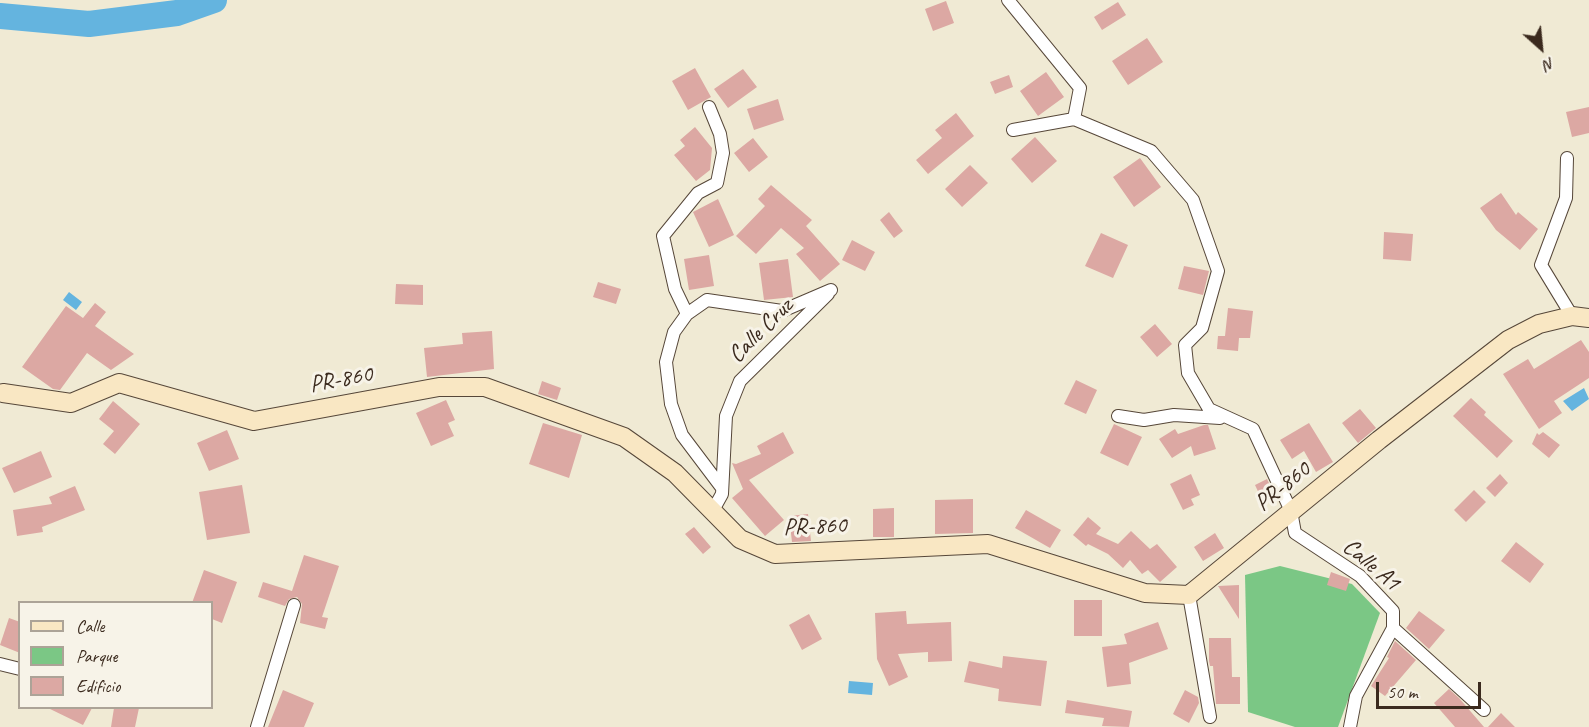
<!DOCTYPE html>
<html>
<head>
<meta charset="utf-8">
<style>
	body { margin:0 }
	#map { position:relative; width:1589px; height:727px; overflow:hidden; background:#f0ead4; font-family:Caveat,sans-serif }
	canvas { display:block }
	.legend { position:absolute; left:18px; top:601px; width:195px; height:108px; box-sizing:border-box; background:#f7f3e8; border:2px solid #aca397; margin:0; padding:8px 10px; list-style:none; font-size:18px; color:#3b2a1e }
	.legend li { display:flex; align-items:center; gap:12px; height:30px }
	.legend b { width:30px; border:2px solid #aca397 }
	.north { position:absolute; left:1511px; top:18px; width:60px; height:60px; -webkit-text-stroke:4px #f7f3e8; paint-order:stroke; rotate:153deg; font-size:16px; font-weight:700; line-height:24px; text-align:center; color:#3b2a1e }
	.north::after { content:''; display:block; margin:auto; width:21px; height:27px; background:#3b2a1e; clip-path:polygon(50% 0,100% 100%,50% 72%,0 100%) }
	.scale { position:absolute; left:1376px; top:682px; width:105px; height:27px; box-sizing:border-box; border:3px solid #3b2a1e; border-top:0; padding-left:8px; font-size:18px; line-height:21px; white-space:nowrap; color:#3b2a1e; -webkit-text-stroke:4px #f7f3e8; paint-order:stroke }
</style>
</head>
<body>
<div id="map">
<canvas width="1589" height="727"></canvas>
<ul class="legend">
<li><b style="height:8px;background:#f9e7c3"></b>Calle</li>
<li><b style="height:16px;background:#7bc785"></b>Parque</li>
<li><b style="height:16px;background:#dca8a3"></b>Edificio</li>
</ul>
<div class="north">N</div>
<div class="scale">50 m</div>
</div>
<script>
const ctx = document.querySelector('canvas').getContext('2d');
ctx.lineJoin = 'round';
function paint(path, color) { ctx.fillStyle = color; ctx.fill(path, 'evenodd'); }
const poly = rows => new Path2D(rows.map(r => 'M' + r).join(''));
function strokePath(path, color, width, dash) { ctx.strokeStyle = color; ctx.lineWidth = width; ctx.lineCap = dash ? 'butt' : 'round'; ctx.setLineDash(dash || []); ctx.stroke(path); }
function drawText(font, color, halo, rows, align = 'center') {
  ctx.font = font + ' Caveat,sans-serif'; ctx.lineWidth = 6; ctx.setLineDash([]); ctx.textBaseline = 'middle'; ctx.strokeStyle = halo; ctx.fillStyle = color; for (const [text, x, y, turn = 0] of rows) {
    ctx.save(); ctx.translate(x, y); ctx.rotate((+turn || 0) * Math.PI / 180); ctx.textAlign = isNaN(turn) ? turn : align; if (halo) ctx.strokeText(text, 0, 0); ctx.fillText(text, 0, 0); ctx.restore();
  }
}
paint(poly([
	[1280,566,1352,584,1380,613,1338,727,1295,727,1248,712,1245,575]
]), '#7bc785');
paint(poly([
	[69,292,82,302,76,310,63,300],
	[1584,388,1589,399,1572,411,1563,401],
	[849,681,873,683,872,695,848,693]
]), '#64b4df');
strokePath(poly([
	[0,16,89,24,177,13,214,0]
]), '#64b4df', 26);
paint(poly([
	[946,1,954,23,933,31,925,9],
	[1118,2,1126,15,1102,30,1094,17],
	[1147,38,1163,62,1128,85,1112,61],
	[695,68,711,97,688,110,672,81],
	[743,69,757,87,728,108,714,89],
	[1046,72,1064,97,1038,116,1020,91],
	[1009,75,1013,87,995,94,990,82],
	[778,99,784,120,754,130,747,109],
	[1589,107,1589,133,1572,137,1566,112],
	[956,113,974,136,928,174,916,160,942,138,935,130],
	[695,127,712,148,710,170,696,181,674,155,685,146,680,140],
	[1035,137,1057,161,1032,183,1011,159],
	[753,138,768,157,749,172,734,153],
	[1140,158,1161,187,1134,207,1113,177],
	[970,165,988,183,962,207,945,189],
	[771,185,812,220,806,226,840,264,820,281,796,254,804,248,781,228,756,254,736,236,765,206,758,199],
	[1501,193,1516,215,1518,212,1538,229,1520,250,1496,230,1480,208],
	[718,199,734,235,709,247,693,212],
	[889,212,903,231,894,238,880,220],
	[1384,232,1413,234,1411,261,1383,259],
	[1101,233,1128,245,1113,278,1085,266],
	[852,240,875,252,865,271,842,260],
	[709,255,714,286,689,290,684,259],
	[788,259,793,297,764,300,759,263],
	[1184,266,1209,271,1203,295,1178,289],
	[598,282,621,289,616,304,593,297],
	[396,284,423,285,423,305,395,304],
	[95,303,106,312,95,326,134,354,111,370,87,353,60,390,53,389,22,367,66,306,83,318],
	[1228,308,1253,311,1250,338,1239,338,1238,351,1217,349,1218,336,1225,336],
	[1155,324,1172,344,1157,357,1140,337],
	[492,331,494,369,427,377,424,348,463,344,462,333],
	[1581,340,1589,352,1589,378,1554,401,1562,413,1539,429,1503,374,1528,359,1534,369],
	[1076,380,1097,390,1086,414,1064,404],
	[542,381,561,388,557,400,538,394],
	[1471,398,1486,412,1484,415,1513,441,1497,458,1453,416],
	[446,400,455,420,448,423,454,436,431,446,416,413],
	[113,401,140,424,115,454,103,444,114,431,99,419],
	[1360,409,1376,428,1358,443,1342,423],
	[543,423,582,435,569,478,529,464],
	[1309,423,1333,462,1316,472,1304,451,1292,459,1280,440],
	[1114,424,1142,437,1128,466,1100,453],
	[1204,425,1208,425,1216,449,1194,456,1191,446,1172,458,1159,439,1175,429,1178,434],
	[227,430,239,459,209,471,197,443],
	[783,432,794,453,749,480,784,520,765,536,732,498,743,489,732,463,736,464,761,454,757,446],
	[1543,432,1560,445,1549,458,1532,444,1537,433,1539,435],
	[41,451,52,477,14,493,2,468],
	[1191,474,1200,495,1191,499,1194,505,1183,510,1170,484],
	[1500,474,1508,483,1495,497,1486,488],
	[1267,479,1275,496,1263,502,1255,485],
	[242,485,250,533,207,540,199,492],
	[75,486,85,510,42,527,43,532,17,536,13,510,52,504,49,497],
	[1474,490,1486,502,1466,522,1454,510],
	[973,499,973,533,935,534,935,500],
	[894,508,894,537,873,537,873,509],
	[1026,510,1061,530,1050,548,1015,528],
	[808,514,811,541,792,542,789,516],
	[1088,517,1101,528,1096,534,1118,544,1131,531,1150,549,1157,544,1177,567,1160,582,1148,570,1142,574,1130,560,1123,568,1108,554,1088,544,1086,546,1073,535],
	[694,527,711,547,703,554,685,534],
	[1215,533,1224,548,1203,561,1194,547],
	[1516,542,1544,564,1530,583,1501,561],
	[304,555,339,566,322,617,328,618,325,629,300,623,302,604,297,597,289,599,285,606,258,597,263,582,292,591],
	[204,570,237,582,222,623,212,619,212,603,192,603],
	[1331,572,1350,579,1346,591,1327,585],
	[1239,585,1239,619,1218,586],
	[1074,600,1102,600,1102,636,1074,636],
	[906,611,907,624,951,622,952,661,928,662,928,652,898,654,908,677,889,686,877,659,875,613],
	[1419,611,1445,630,1429,649,1406,628],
	[809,614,822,639,802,650,789,625],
	[9,618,20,622,20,653,0,645],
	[1158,622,1168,649,1129,663,1131,684,1107,687,1102,647,1127,644,1124,634],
	[1209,638,1231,638,1232,677,1240,677,1240,704,1216,704,1213,666,1210,666,1209,661],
	[1395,641,1416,660,1385,696,1371,686,1389,658,1387,657],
	[1003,656,1047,661,1041,706,998,701,999,689,964,682,969,661,1002,668],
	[1449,689,1459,698,1484,727,1455,727,1434,703],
	[283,690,314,703,304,727,268,727],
	[1185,690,1198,697,1199,703,1189,723,1173,714],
	[1067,700,1132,711,1129,727,1102,726,1104,718,1065,713],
	[48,708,92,708,83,725],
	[114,708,139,708,135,727,111,727],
	[1501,713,1515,727,1488,727]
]), '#dca8a3');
const street = poly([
	[1008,0,1080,88,1074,119],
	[709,107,720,134,723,153,717,183,698,193,663,236,675,289,687,314,707,300,782,311,831,290],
	[1074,119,1151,151,1193,200,1218,271,1202,328,1185,345,1188,373,1209,409,1253,429,1291,511,1295,533,1360,576,1393,611,1393,628,1356,696,1350,727],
	[1013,130,1074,119],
	[1567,158,1566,198,1541,265,1572,316],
	[687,314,674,332,666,362,671,404,682,435,722,488],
	[1118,416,1144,420,1174,415,1220,418],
	[712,512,722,494,726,416,740,381,828,294],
	[1189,595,1210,717],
	[1393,628,1484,710],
	[0,664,20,669],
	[257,727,294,605]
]);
const secondary = poly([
	[3,393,71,403,119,383,254,421,439,387,485,387,624,437,675,473,740,539,775,554,988,544,1145,593,1189,595,1379,440,1508,340,1539,324,1572,316,1589,318]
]);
strokePath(street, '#564739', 14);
strokePath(secondary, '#564739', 20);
strokePath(street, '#fff', 12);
strokePath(secondary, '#f9e7c3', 18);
drawText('24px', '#3b2a1e', '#f7f3e8', [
	["Calle Cruz",761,331,-45],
	["PR-860",341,380,-10],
	["PR-860",1283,487,-39],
	["PR-860",815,527,-2],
	["Calle A1",1371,565,40]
]);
</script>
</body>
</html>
